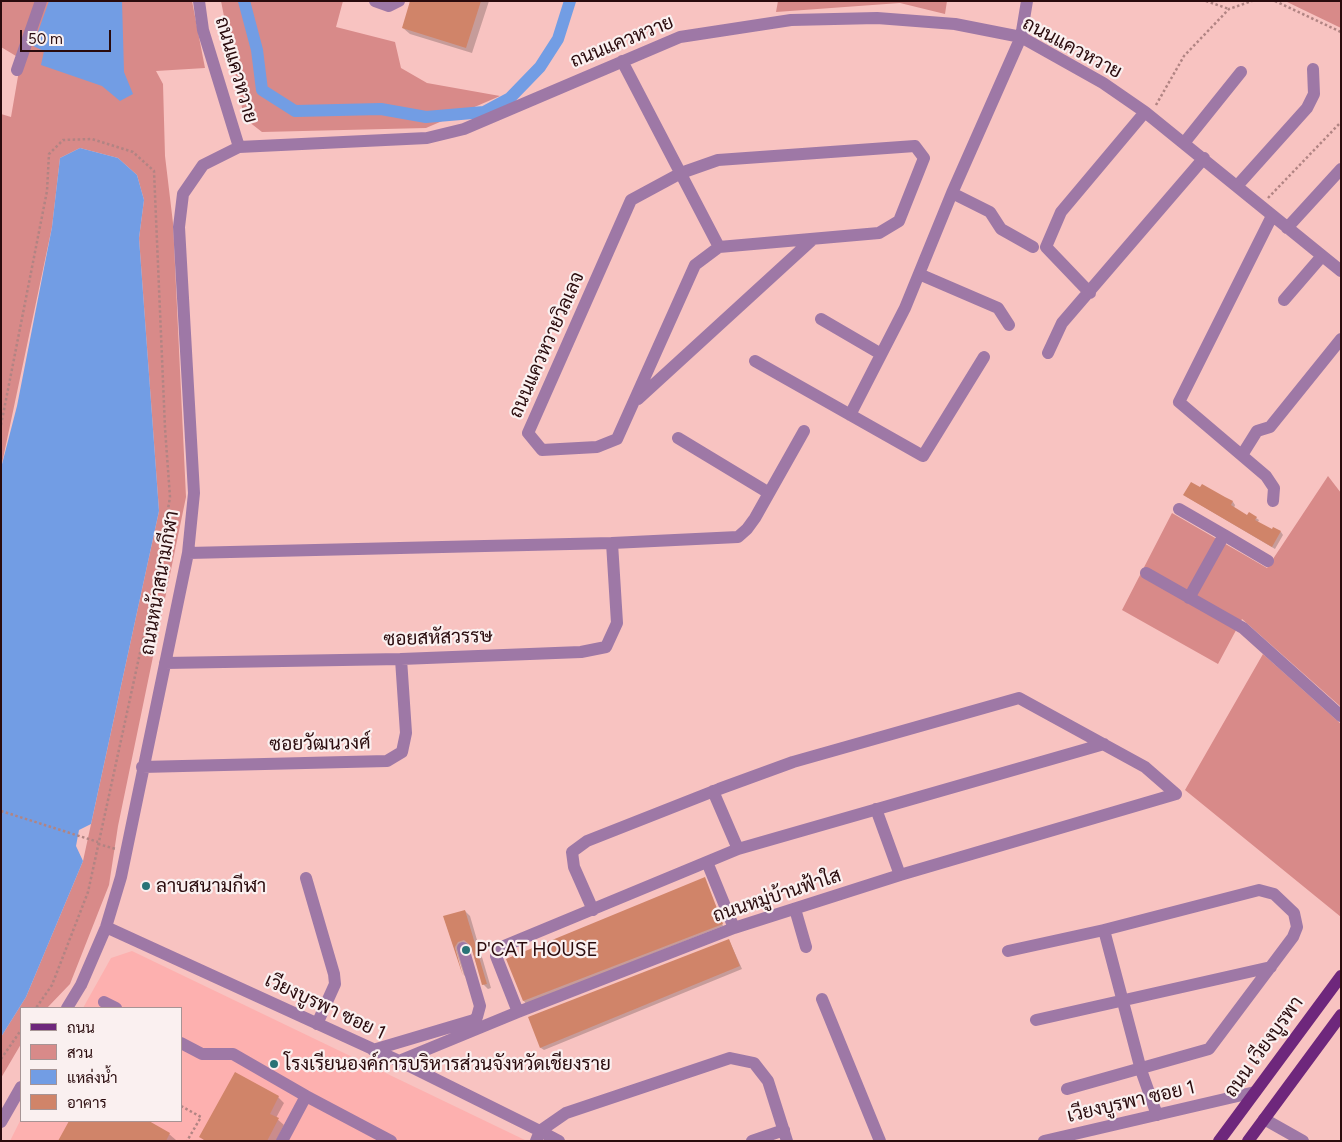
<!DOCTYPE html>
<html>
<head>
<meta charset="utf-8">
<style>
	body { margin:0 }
	#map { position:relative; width:1342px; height:1142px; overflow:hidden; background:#f8c3c1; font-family:Figtree,Sarabun,sans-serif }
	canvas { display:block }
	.frame { position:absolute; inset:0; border:2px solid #2a0b0d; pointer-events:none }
	.legend { position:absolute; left:20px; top:1007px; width:162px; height:115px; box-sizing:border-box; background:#faf0f0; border:1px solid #a79495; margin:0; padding:6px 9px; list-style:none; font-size:15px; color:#2a0b0d }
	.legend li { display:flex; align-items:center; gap:10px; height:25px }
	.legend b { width:25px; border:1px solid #a79495 }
	.scale { position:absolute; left:20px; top:30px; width:91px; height:22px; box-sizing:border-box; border:2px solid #2a0b0d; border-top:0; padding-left:6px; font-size:15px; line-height:18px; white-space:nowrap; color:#2a0b0d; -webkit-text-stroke:4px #faf0f0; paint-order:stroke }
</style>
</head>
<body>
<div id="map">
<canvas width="1342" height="1142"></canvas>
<div class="frame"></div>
<ul class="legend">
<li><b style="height:6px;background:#6e277c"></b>ถนน</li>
<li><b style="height:14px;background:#d88a89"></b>สวน</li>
<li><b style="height:14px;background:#729de4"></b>แหล่งน้ำ</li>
<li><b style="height:14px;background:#d08469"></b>อาคาร</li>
</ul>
<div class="scale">50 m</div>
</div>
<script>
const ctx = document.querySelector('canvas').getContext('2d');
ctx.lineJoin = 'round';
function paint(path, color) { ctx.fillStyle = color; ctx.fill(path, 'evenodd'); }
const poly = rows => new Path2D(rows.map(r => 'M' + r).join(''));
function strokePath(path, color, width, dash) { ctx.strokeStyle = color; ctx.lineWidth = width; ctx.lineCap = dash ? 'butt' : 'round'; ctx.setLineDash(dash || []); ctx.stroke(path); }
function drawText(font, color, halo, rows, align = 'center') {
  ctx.font = font + ' Figtree,Sarabun,sans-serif'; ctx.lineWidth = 4.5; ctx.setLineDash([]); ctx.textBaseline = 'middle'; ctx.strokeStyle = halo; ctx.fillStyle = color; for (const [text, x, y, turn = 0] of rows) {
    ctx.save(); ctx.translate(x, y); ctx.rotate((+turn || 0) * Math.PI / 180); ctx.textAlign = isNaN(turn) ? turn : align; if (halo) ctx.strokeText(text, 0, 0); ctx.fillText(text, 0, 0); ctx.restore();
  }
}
paint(poly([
	[132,951,527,1141,10,1141,21,1119,181,1121,181,1008,83,1008,111,958]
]), '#fdb0af');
paint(poly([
	[1,1,192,1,205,68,156,71,163,84,165,156,173,223,186,497,118,826,109,885,70,984,47,1008,21,1008,21,1044,1,1078,1,1037,26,997,83,861,159,511,139,238,144,200,137,175,118,158,80,148,60,158,52,227,1,468,1,114,11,117,21,59,1,47],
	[221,1,343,1,336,27,395,42,401,68,427,83,500,96,426,128,262,132,244,118],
	[778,1,947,1,945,14,900,3,776,12],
	[1285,1,1341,1,1341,28],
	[1328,476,1341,493,1341,707,1242,619,1218,664,1122,610,1172,513,1267,568],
	[1263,654,1341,724,1341,917,1185,790]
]), '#d88a89');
paint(poly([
	[49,1,122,1,124,72,133,94,120,101,102,86,41,65,44,51,33,46],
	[80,148,118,158,137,175,144,200,139,238,159,511,91,824,79,830,76,846,83,861,26,997,1,1037,1,468,17,406,52,227,60,158]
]), '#729de4');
paint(poly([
	[411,1,489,1,472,53,410,34,403,28],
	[1202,486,1233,502,1235,505,1234,508,1248,516,1256,518,1259,520,1258,522,1272,531,1274,528,1281,532,1283,535,1275,549,1187,497],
	[704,880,723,926,526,1004,524,1001,507,959],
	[465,911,470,916,491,988,488,989,483,984,470,944,462,946,466,977,464,975,445,917],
	[729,940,742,969,544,1050,541,1048,529,1018],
	[278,1097,284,1103,276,1118,284,1125,276,1141,205,1141,201,1137],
	[71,1121,146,1121,169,1134,176,1140,59,1141]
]), '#0003');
strokePath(poly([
	[244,1,257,50,262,90,295,111,381,109,426,117,484,112,510,98,540,67,558,39,570,1]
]), '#729de4', 12);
paint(poly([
	[410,1,481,1,466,48,402,28],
	[1191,482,1200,487,1202,484,1225,497,1233,501,1231,505,1247,515,1249,512,1257,517,1255,520,1272,529,1273,527,1281,531,1272,547,1183,495],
	[705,877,723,924,523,1001,506,959],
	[465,910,487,984,482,985,471,946,464,940,458,942,455,947,463,976,443,916],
	[729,939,740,966,540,1048,528,1017],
	[235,1072,279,1096,270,1114,279,1118,267,1141,206,1141,199,1137],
	[69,1121,149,1121,170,1133,166,1141,58,1141]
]), '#d08469');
strokePath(poly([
	[1206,1,1229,9],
	[1275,1,1341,32],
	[1156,105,1184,56,1229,9,1252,1],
	[1268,198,1341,122],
	[1,425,47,191,49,154,63,140,92,139,133,152,154,171,165,428,170,497,158,570,88,892,52,985,36,1008],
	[1,811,98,842],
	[98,844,116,849],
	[1,1059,21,1030],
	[181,1106,201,1117,187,1141]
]), '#b18483', 2.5, [2.5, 2.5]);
strokePath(poly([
	[199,1,203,30,239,147,427,138,464,129,680,37,791,20,877,18,955,24,1021,37,1103,83,1145,112,1341,271],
	[375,1,389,6,399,1],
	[622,61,719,247],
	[17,70,41,1],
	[1184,143,1241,72],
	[915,146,924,158,899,221,879,233,719,247,695,265,617,439,597,447,542,450,528,433,631,200,681,173,718,160,915,146],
	[1237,186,1307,108,1314,94,1313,69],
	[952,193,990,212,1001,229,1033,247],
	[1272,216,1179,402,1266,476,1274,488,1273,501],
	[1287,228,1341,169],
	[919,274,998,308,1009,325],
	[1090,293,1046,247,1061,212,1145,112],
	[1284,300,1322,256],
	[821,319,881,354],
	[1048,353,1062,323,1204,158],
	[755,361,923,456,984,357],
	[638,399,813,239],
	[850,415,905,308,952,193,1021,37,1027,1],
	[678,438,769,493],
	[1242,455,1257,431,1270,427,1341,339],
	[1179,509,1224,535,1189,598],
	[1224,535,1268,561],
	[188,553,612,543,738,537,747,529,755,518,804,431],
	[1146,573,1243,628,1341,716],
	[165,663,401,659,581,652,606,647,617,623,612,543],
	[142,767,387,761,402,752,406,733,401,659],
	[713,791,738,849],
	[876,809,900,875],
	[707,862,734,928],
	[306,878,334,974,335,984,317,1024],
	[795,909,806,947],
	[593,910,574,867,572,852,587,841,719,789,793,762,1019,698,1145,767,1176,794],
	[106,927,399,1061,540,1131,566,1113,730,1058,754,1063,768,1081,787,1141],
	[1104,930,1141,1070,1157,1115],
	[1008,951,1104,930,1259,890,1274,894,1294,913,1297,927,1293,937,1209,1049,1067,1089],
	[822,999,880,1141],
	[104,1002,116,1008],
	[67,1008,81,985,106,927,121,877,188,553,194,493,179,227,183,194,203,165,239,147],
	[518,1012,496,956,504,946,738,849,1104,744],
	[1036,1020,1271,967],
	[181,1043,202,1054,233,1054,306,1096,391,1141],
	[373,1050,474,1020,477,1017,480,1006,463,948],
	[399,1061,518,1012,734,928,900,875,1176,794],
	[1264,1119,1303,1141],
	[1,1122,21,1087],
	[282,1141,306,1096],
	[536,1141,540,1131,559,1141],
	[752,1141,784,1130],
	[1044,1141,1255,1092]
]), '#9e78a6', 12);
strokePath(poly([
	[1219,1141,1341,976],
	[1248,1141,1341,1015]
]), '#6e277c', 12);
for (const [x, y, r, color] of [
	[146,886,5,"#297377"],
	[466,950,5,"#297377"],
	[274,1064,5,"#297377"]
]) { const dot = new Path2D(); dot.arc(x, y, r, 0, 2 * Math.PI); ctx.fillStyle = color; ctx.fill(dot); strokePath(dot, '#faf0f0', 2); }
drawText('19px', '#2a0b0d', '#faf0f0', [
	["ถนนแควหวาย",622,42,-22],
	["ถนนแควหวาย",1072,48,28],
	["ถนนแควหวาย",236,70,74],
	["ถนนแควหวายวิลเลจ",547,345,-66],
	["ถนนหน้าสนามกีฬา",160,583,-80],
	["ซอยสหัสวรรษ",438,638,-2],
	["ซอยวัฒนวงศ์",320,744,-1],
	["ถนนหมู่บ้านฟ้าใส",777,896,-18],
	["เวียงบูรพา ซอย 1",325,1007,25],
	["ถนน เวียงบูรพา",1264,1047,-54],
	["เวียงบูรพา ซอย 1",1131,1102,-13]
]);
drawText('19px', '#2a0b0d', '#faf0f0', [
	["ลาบสนามกีฬา",156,886],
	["P'CAT HOUSE",476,950],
	["โรงเรียนองค์การบริหารส่วนจังหวัดเชียงราย",284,1064]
], 'left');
</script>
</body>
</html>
